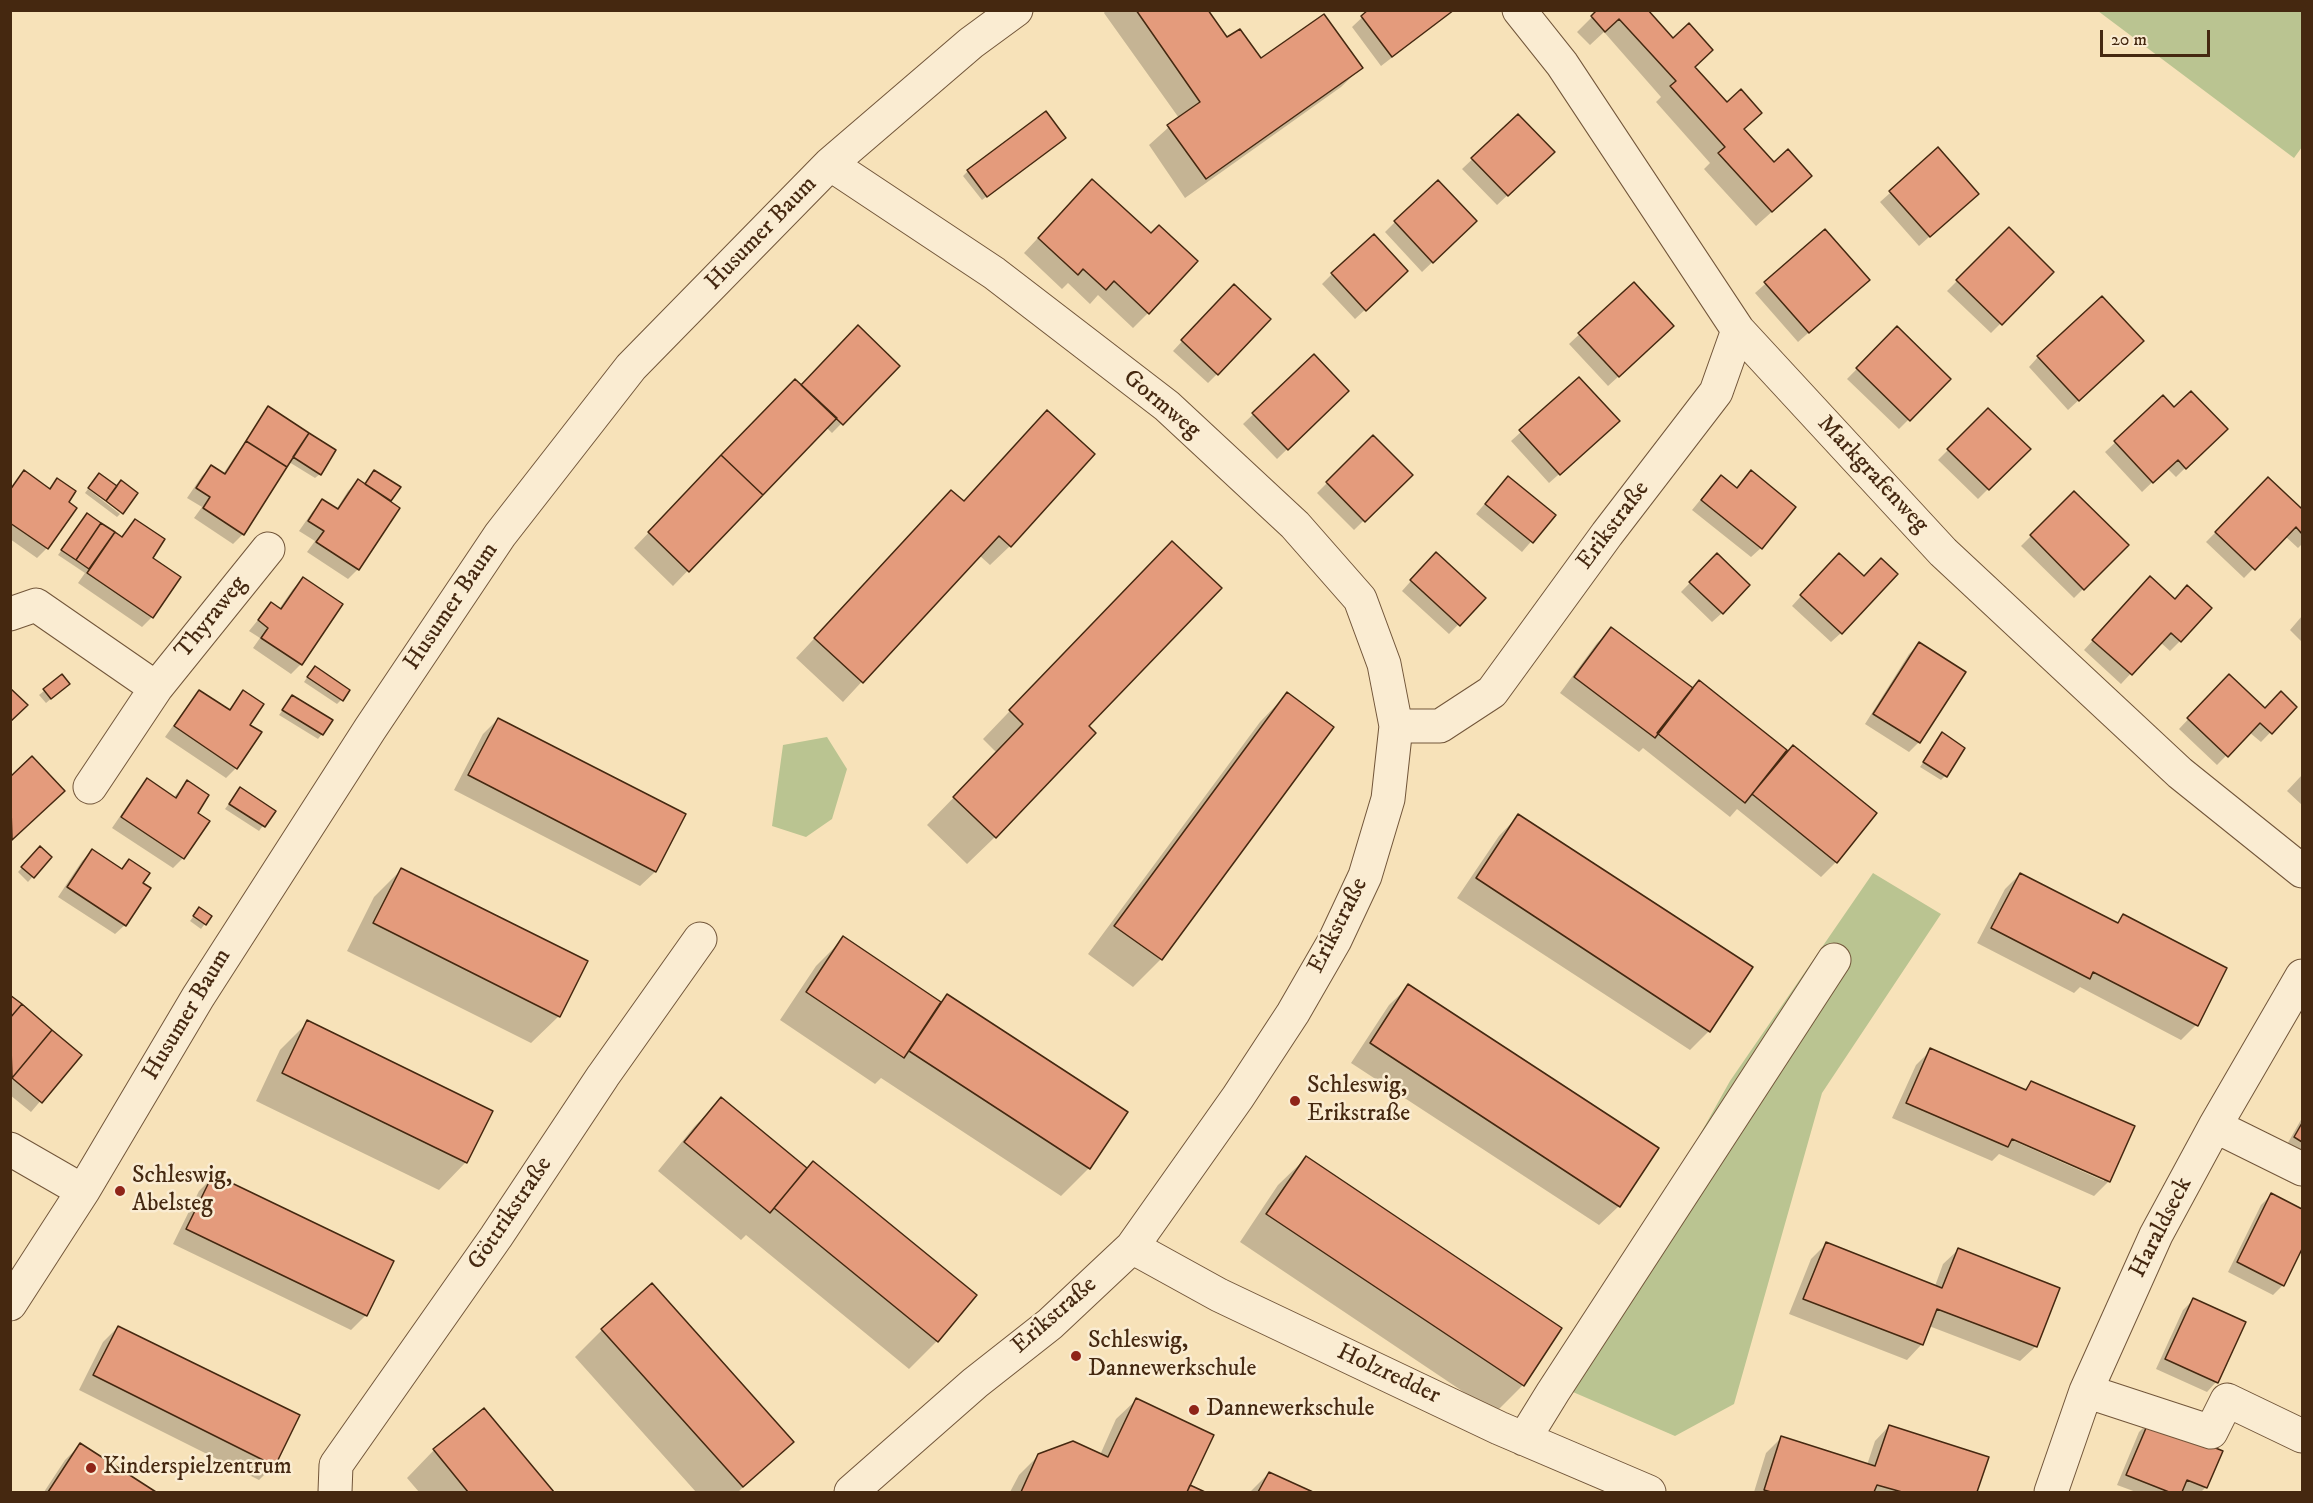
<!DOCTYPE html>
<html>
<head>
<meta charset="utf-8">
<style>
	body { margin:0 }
	#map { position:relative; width:2313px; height:1503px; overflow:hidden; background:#f7e2b9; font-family:"IM FELL DW Pica",serif }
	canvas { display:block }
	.frame { position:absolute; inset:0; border:12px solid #452810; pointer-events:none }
	.scale { position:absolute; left:2100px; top:30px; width:110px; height:27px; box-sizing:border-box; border:3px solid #452810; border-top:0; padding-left:8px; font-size:18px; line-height:21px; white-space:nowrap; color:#452810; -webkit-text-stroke:4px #faecd2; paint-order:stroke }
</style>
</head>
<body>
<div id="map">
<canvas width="2313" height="1503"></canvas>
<div class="frame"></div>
<div class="scale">20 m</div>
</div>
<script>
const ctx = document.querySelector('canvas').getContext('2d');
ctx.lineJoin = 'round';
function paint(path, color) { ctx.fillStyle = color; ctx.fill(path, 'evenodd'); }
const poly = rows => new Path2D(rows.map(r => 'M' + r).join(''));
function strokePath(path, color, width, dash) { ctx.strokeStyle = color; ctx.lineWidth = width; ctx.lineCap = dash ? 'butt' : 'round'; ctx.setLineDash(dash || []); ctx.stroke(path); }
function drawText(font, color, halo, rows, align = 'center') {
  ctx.font = font + ' "IM FELL DW Pica",serif'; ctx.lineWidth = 5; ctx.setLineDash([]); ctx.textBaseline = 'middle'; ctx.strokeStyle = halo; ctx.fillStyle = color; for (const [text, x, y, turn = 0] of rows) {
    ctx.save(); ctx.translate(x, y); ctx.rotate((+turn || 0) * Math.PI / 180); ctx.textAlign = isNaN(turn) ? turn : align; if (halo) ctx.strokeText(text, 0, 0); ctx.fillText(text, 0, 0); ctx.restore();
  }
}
paint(poly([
	[2098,11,2302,11,2302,147,2294,158],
	[827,737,847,769,832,819,806,837,772,826,783,745],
	[1873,873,1941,914,1822,1093,1734,1404,1675,1436,1559,1386,1730,1081]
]), '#bac491');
paint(poly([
	[1106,10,1207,10,1227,39,1261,61,1361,68,1341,87,1185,198,1149,145,1179,118,1104,13],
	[1370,10,1454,10,1381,66,1352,27],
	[1646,10,1795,191,1756,226,1704,169,1710,163,1656,102,1661,97,1604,32,1590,45,1577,32,1592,17],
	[1518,116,1543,162,1497,205,1462,169],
	[1059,142,982,200,963,176,968,171],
	[1938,150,1967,203,1919,246,1880,202],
	[1077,196,1148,313,1133,328,1098,295,1090,304,1068,283,1062,289,1024,253],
	[1395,222,1465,231,1422,272,1385,232],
	[2009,229,2052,272,1991,333,1947,291],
	[1825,231,1858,289,1798,342,1755,293],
	[1332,274,1396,281,1355,319,1322,284],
	[1633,284,1663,336,1608,386,1569,344],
	[1224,296,1217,374,1208,383,1173,351],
	[1897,328,1949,379,1899,429,1847,379],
	[2132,351,2068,410,2029,367,2038,357],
	[1314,356,1347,391,1277,459,1243,424],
	[898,366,832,433,826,427,673,586,634,548,780,395,801,387],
	[2163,398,2174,409,2225,429,2176,477,2167,468,2142,492,2105,452],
	[268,408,320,474,315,478,289,462,243,534,233,544,194,518,202,507,187,498,202,476,211,467,223,474],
	[1988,410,2028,449,1978,499,1938,460],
	[1608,431,1549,483,1511,441,1521,432],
	[1373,437,1410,475,1354,530,1317,493],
	[25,472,48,489,57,480,67,502,47,548,37,558,10,539,10,488],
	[1751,472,1761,548,1751,557,1692,510,1711,487,1736,489],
	[370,476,390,501,389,502,398,508,358,569,348,579,307,552,315,541,299,531,313,511,323,501,336,510,348,491,358,481,364,485],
	[2268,479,2301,510,2302,508,2302,544,2298,548,2285,536,2244,578,2206,542],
	[1499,487,1554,515,1522,552,1476,514],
	[88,489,120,514,117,517,85,493],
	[951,492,1010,546,990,565,979,555,843,702,796,658],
	[2074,493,2127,545,2074,598,2021,546],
	[87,515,120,538,135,521,151,558,152,617,142,627,78,583,85,573,58,555],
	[1717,555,1722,613,1712,622,1681,592],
	[1426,564,1484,598,1449,634,1402,591],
	[1829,565,1841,633,1831,642,1792,606],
	[1145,570,1087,726,995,837,967,864,927,825,997,753,983,739],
	[303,579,341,604,301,664,291,674,253,648,260,638,249,631,271,604,279,609,293,589],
	[2141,588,2180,641,2170,651,2160,642,2121,684,2084,650],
	[2302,616,2302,642,2290,630],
	[1612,629,1692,689,1699,682,1787,752,1875,813,1836,862,1821,877,1737,809,1730,817,1643,748,1639,752,1560,693,1597,643],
	[1919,644,1964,672,1919,742,1909,752,1865,724,1909,654],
	[310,673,341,700,337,704,304,682],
	[62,676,64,688,46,703,39,695],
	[2229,676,2264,710,2295,707,2261,742,2249,732,2217,765,2179,729],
	[200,692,228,711,243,692,248,725,236,768,226,778,165,737,190,702],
	[1287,694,1332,727,1161,959,1133,987,1088,954,1260,722],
	[292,697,322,734,318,739,279,715],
	[498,719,655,872,640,886,454,790,483,734],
	[1942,734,1945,776,1941,780,1920,767],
	[2302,775,2302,805,2287,791],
	[10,779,53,800,10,840],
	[147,780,173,798,187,782,196,813,208,821,183,858,173,868,112,828,138,790],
	[240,789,274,811,259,831,225,809],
	[1518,816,1709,1031,1690,1050,1457,898,1499,836],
	[40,848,50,857,28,882,18,872],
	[92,851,120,870,129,860,141,883,125,925,115,934,58,897,82,861],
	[401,870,559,1016,531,1043,347,951,374,897],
	[2020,874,2116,924,2124,916,2196,1025,2181,1040,2080,987,2074,993,1977,943,2005,889],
	[199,909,210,917,201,929,190,921],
	[844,938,940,1003,948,996,1126,1112,1089,1168,1061,1196,881,1078,875,1084,780,1020,816,966],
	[1409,986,1619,1206,1599,1225,1351,1063,1389,1005],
	[10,997,80,1055,31,1112,10,1095],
	[308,1022,466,1162,439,1190,256,1101,280,1050],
	[1931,1050,2024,1090,2031,1083,2109,1181,2094,1196,1999,1154,1992,1161,1892,1118,1916,1065],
	[2006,1135,2104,1177,2104,1181,2005,1137],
	[721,1099,807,1170,975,1295,937,1341,909,1369,746,1235,741,1240,658,1171,694,1127],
	[2302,1118,2302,1158,2285,1148],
	[1306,1158,1560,1329,1523,1385,1495,1413,1240,1242,1278,1185],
	[214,1176,366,1315,351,1330,173,1244,199,1191],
	[2271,1195,2302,1211,2302,1246,2283,1285,2273,1295,2228,1272,2261,1205],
	[1826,1244,1935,1286,1943,1264,1958,1250,2058,1289,2035,1347,2020,1361,1929,1326,1921,1345,1907,1360,1789,1314,1811,1259],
	[2193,1300,2216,1382,2207,1392,2156,1369,2183,1310],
	[118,1327,274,1465,259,1480,79,1390,103,1342],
	[602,1330,792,1441,738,1492,696,1492,575,1357],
	[1136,1400,1188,1486,1201,1492,1010,1492,1019,1475,1039,1455,1100,1455,1116,1419],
	[484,1410,552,1492,419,1492,407,1478,434,1450],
	[2149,1422,2206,1487,2201,1492,2136,1492,2117,1485,2139,1432],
	[1889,1426,1987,1458,1975,1492,1754,1492,1766,1453,1781,1438,1867,1465,1875,1441],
	[80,1445,154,1492,44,1492,65,1460],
	[1269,1473,1309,1492,1250,1492]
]), '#0003');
const building = poly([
	[1136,10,1208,10,1227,37,1240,29,1261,58,1324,14,1363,68,1206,179,1167,125,1200,102,1136,10],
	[1368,10,1454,10,1392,57,1361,16,1368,10],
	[1597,10,1648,10,1673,38,1689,23,1713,50,1695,67,1727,102,1741,89,1762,113,1744,129,1774,162,1788,149,1812,176,1772,212,1718,153,1725,147,1670,86,1676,81,1619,19,1605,32,1591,16,1597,10],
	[1046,111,1066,138,987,197,967,170,1046,111],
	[1518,114,1555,152,1508,196,1471,158,1518,114],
	[1938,147,1979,194,1930,237,1889,191,1938,147],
	[1092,179,1151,233,1159,225,1198,261,1149,314,1114,281,1106,290,1083,269,1078,275,1038,238,1092,179],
	[1438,180,1477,221,1433,263,1394,221,1438,180],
	[2009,227,2054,272,2002,325,1956,280,2009,227],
	[1825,229,1870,280,1809,333,1764,282,1825,229],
	[1374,234,1408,271,1366,311,1331,273,1374,234],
	[1634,282,1674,326,1619,377,1578,333,1634,282],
	[1234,284,1271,319,1218,375,1181,340,1234,284],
	[2102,296,2144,341,2079,401,2037,356,2102,296],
	[858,325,900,366,843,425,801,385,858,325],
	[1897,326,1951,379,1910,421,1856,368,1897,326],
	[1314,354,1349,391,1288,450,1252,413,1314,354],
	[1579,377,1620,421,1560,475,1519,430,1579,377],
	[795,379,837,418,763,495,721,455,795,379],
	[2191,391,2228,429,2186,469,2178,460,2153,483,2114,441,2163,395,2174,407,2191,391],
	[268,406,309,433,287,467,246,441,268,406],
	[1988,408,2031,449,1989,490,1947,449,1988,408],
	[1047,410,1095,454,1011,547,999,536,863,683,814,638,951,490,964,501,1047,410],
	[309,433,336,450,321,475,293,457,309,433],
	[1373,435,1413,475,1365,522,1326,482,1373,435],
	[246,441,287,467,244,535,203,508,210,497,196,488,211,465,225,474,246,441],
	[721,455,763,495,689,572,648,532,721,455],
	[24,470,50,489,57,478,76,491,69,502,77,508,48,549,10,523,10,490,24,470],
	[374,470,401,487,391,501,365,484,374,470],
	[1751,470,1796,507,1762,549,1701,500,1721,475,1737,488,1751,470],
	[99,473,117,486,106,501,88,488,99,473],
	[1508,476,1556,515,1533,543,1485,504,1508,476],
	[2268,477,2301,508,2302,506,2302,534,2296,527,2255,570,2215,532,2268,477],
	[358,479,400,508,359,570,316,542,324,531,308,521,322,499,338,509,358,479],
	[121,480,138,493,123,514,106,501,121,480],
	[2074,491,2129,545,2084,590,2030,535,2074,491],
	[87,513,101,523,76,560,61,550,87,513],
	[135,519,165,539,153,558,181,577,153,618,87,573,115,532,122,537,135,519],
	[101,523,115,532,89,569,76,560,101,523],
	[1172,541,1222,588,1089,726,1096,733,996,838,953,797,1023,724,1009,710,1172,541],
	[1436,552,1486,598,1460,626,1410,580,1436,552],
	[1717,553,1750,585,1723,614,1689,582,1717,553],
	[1839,553,1864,576,1881,558,1898,574,1842,634,1800,595,1839,553],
	[2150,576,2175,599,2187,585,2212,608,2181,642,2171,633,2132,675,2092,640,2150,576],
	[303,577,343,604,302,665,261,638,268,628,258,620,271,602,281,609,303,577],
	[1611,627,1693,688,1655,738,1574,677,1611,627],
	[1919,642,1966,672,1920,743,1873,714,1919,642],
	[315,666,350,690,343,701,307,677,315,666],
	[62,674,70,684,51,699,43,689,62,674],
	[2229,674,2265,708,2281,691,2297,707,2272,734,2260,723,2228,757,2187,718,2229,674],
	[1699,680,1787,750,1745,803,1657,733,1699,680],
	[10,688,28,705,10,722,10,688],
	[199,690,230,710,243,690,264,704,250,725,262,732,237,769,174,726,199,690],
	[1287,692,1334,727,1162,960,1114,926,1287,692],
	[292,695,333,720,323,735,282,710,292,695],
	[498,718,686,814,656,872,468,775,498,718],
	[1942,732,1965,748,1947,777,1923,762,1942,732],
	[1793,745,1877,813,1837,863,1752,794,1793,745],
	[32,756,65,791,12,840,10,777,32,756],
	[147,778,176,798,187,780,209,795,198,813,210,821,184,859,121,817,147,778],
	[240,787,276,811,265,827,229,804,240,787],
	[1518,814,1753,967,1710,1032,1476,878,1518,814],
	[40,846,52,857,34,878,21,867,40,846],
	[92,849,122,869,129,859,150,873,143,883,151,888,126,926,67,887,92,849],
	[401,868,588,961,560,1017,373,923,401,868],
	[2020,873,2118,923,2123,914,2227,968,2198,1026,2093,972,2090,979,1991,928,2020,873],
	[199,907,212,916,206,925,193,916,199,907],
	[843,936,941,1002,904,1058,806,992,843,936],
	[1408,984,1659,1148,1620,1207,1370,1043,1408,984],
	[947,994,1128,1112,1090,1169,909,1051,947,994],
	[10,995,22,1004,10,1018,10,995],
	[22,1004,52,1030,12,1078,10,1018,22,1004],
	[307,1020,493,1111,467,1163,282,1073,307,1020],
	[52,1030,82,1055,42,1103,12,1078,52,1030],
	[1930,1048,2026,1090,2031,1081,2135,1126,2110,1182,2012,1139,2008,1147,1906,1103,1930,1048],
	[721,1097,807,1168,770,1213,684,1142,721,1097],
	[2302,1123,2302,1142,2294,1137,2302,1123],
	[1306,1156,1562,1328,1524,1386,1266,1214,1306,1156],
	[813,1161,977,1295,938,1342,774,1208,813,1161],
	[213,1174,394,1261,367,1316,186,1229,213,1174],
	[2271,1193,2302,1209,2302,1249,2284,1286,2237,1262,2271,1193],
	[1826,1242,1942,1288,1958,1248,2060,1288,2037,1347,1937,1309,1923,1345,1803,1299,1826,1242],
	[652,1283,794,1442,743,1487,601,1329,652,1283],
	[2193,1298,2246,1322,2218,1383,2165,1359,2193,1298],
	[118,1326,300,1415,275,1466,93,1375,118,1326],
	[1136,1398,1214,1435,1187,1492,1021,1492,1038,1454,1073,1441,1108,1457,1136,1398],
	[484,1408,554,1492,468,1492,433,1449,484,1408],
	[2149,1421,2223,1451,2207,1488,2187,1480,2182,1492,2169,1492,2126,1475,2149,1421],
	[1889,1425,1989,1457,1977,1492,1902,1492,1877,1485,1874,1492,1771,1492,1764,1490,1781,1436,1875,1466,1889,1425],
	[80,1443,156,1492,48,1492,80,1443],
	[1269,1472,1313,1492,1258,1492,1269,1472],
	[1190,1485,1205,1492,1187,1492,1190,1485]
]);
paint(building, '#e49b7c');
strokePath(building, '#452810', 1.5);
const minor = poly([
	[1519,10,1562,64,1738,330,1943,552,2180,773,2302,871],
	[830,164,994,273,1167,406,1295,525,1360,599,1384,664,1396,726,1388,799,1365,876,1335,940,1293,1013,1238,1097,1132,1247,1050,1324,975,1383,851,1492],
	[10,614,36,605,156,688],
	[1396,726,1440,726,1492,692,1607,534,1716,392,1738,330],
	[90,787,156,688,268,549],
	[2215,1126,2302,1169],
	[10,1149,83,1191],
	[1132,1247,1219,1295,1499,1428,1649,1492],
	[10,1304,83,1191,198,997,370,729,500,535,631,367,830,164,971,43,1016,10],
	[2086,1391,2211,1432,2227,1400,2302,1436],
	[1524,1439,1553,1392,1834,960],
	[335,1492,336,1465,496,1237,603,1076,700,939],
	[2051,1492,2086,1391,2156,1235,2215,1126,2302,976]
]);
strokePath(minor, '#72563a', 35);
strokePath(minor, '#faecd2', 33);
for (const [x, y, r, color] of [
	[1295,1101,6,"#8f2418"],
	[120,1191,6,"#8f2418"],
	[1076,1356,6,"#8f2418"],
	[1194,1410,6,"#8f2418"],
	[91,1468,6,"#8f2418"]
]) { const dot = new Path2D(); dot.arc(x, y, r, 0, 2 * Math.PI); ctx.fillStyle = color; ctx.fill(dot); strokePath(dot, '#faecd2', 2); }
drawText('24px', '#452810', '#faecd2', [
	["Husumer Baum",762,234,-46],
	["Gormweg",1161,405,40],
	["Markgrafenweg",1872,475,47],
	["Erikstraße",1614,526,-53],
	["Husumer Baum",452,607,-56],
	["Thyraweg",212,618,-51],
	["Erikstraße",1339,926,-63],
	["Husumer Baum",188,1015,-59],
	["Göttrikstraße",511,1214,-56],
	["Haraldseck",2162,1228,-63],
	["Erikstraße",1055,1316,-41],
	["Holzredder",1388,1375,25]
]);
drawText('24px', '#452810', '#faecd2', [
	["Schleswig,",1307,1087],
	["Erikstraße",1307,1115],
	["Schleswig,",132,1177],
	["Abelsteg",132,1205],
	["Schleswig,",1088,1342],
	["Dannewerkschule",1088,1370],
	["Dannewerkschule",1206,1410],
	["Kinderspielzentrum",103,1468]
], 'left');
</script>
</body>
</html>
